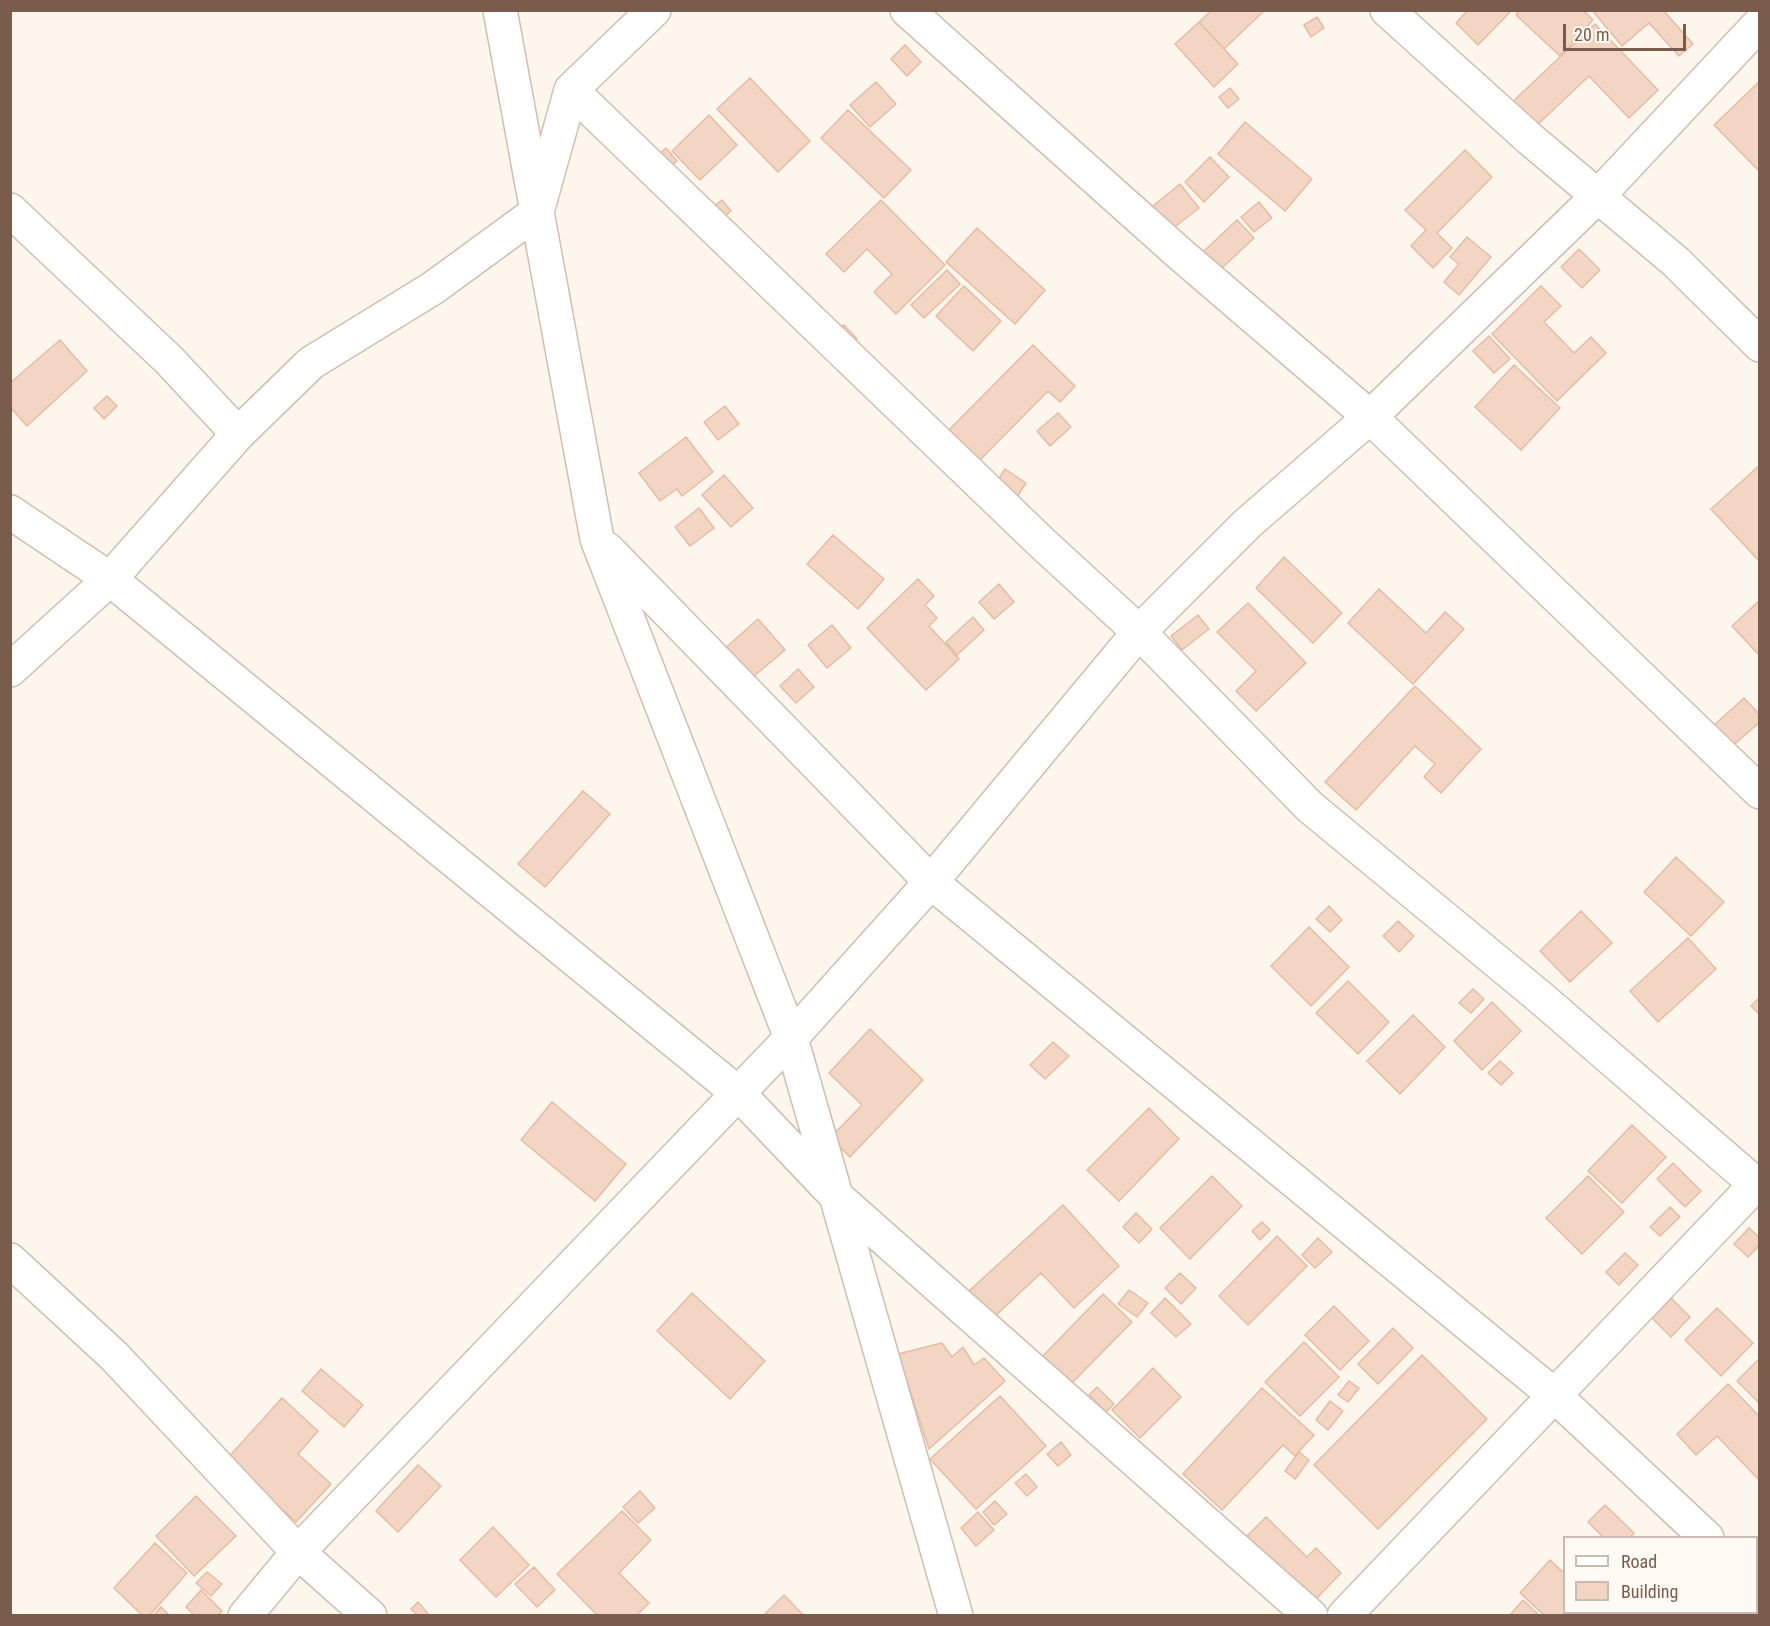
<!DOCTYPE html>
<html>
<head>
<meta charset="utf-8">
<style>
	body { margin:0 }
	#map { position:relative; width:1770px; height:1626px; overflow:hidden; background:#fdf6ec; font-family:"Roboto Condensed",sans-serif }
	canvas { display:block }
	.frame { position:absolute; inset:0; border:12px solid #7a5c4d; pointer-events:none }
	.legend { position:absolute; left:1563px; top:1536px; width:195px; height:78px; box-sizing:border-box; background:#fffaf3; border:2px solid #cabbb1; margin:0; padding:8px 10px; list-style:none; font-size:18px; color:#7a5c4d }
	.legend li { display:flex; align-items:center; gap:12px; height:30px }
	.legend b { width:30px; border:2px solid #cabbb1 }
	.scale { position:absolute; left:1563px; top:24px; width:123px; height:27px; box-sizing:border-box; border:3px solid #7a5c4d; border-top:0; padding-left:8px; font-size:18px; line-height:21px; white-space:nowrap; color:#7a5c4d; -webkit-text-stroke:4px #fffaf3; paint-order:stroke }
</style>
</head>
<body>
<div id="map">
<canvas width="1770" height="1626"></canvas>
<div class="frame"></div>
<ul class="legend">
<li><b style="height:8px;background:#fff"></b>Road</li>
<li><b style="height:16px;background:#f3d5c3"></b>Building</li>
</ul>
<div class="scale">20 m</div>
</div>
<script>
const ctx = document.querySelector('canvas').getContext('2d');
ctx.lineJoin = 'round';
function paint(path, color) { ctx.fillStyle = color; ctx.fill(path, 'evenodd'); }
const poly = rows => new Path2D(rows.map(r => 'M' + r).join(''));
function strokePath(path, color, width, dash) { ctx.strokeStyle = color; ctx.lineWidth = width; ctx.lineCap = dash ? 'butt' : 'round'; ctx.setLineDash(dash || []); ctx.stroke(path); }
const building = poly([
	[1212,10,1265,10,1224,49,1199,22,1212,10],
	[1468,10,1512,10,1478,45,1456,23,1468,10],
	[1519,10,1583,10,1593,20,1560,56,1516,15,1519,10],
	[1592,10,1663,10,1693,44,1679,56,1649,23,1622,46,1592,10],
	[1317,17,1324,28,1311,37,1304,25,1317,17],
	[1199,22,1238,64,1214,87,1175,44,1199,22],
	[1595,24,1658,90,1629,118,1589,76,1531,131,1508,106,1595,24],
	[905,45,921,62,907,76,891,59,905,45],
	[750,78,810,141,778,172,717,109,750,78],
	[1760,81,1760,172,1714,125,1760,81],
	[876,82,896,104,870,127,850,105,876,82],
	[1230,88,1239,99,1228,108,1219,97,1230,88],
	[848,110,911,170,884,198,821,138,848,110],
	[709,115,737,145,700,180,672,151,709,115],
	[1245,122,1312,179,1285,211,1218,154,1245,122],
	[666,148,677,161,664,172,653,160,666,148],
	[1465,150,1492,177,1437,233,1452,248,1433,268,1411,246,1426,230,1405,210,1465,150],
	[1210,157,1229,177,1204,202,1185,182,1210,157],
	[1180,184,1199,208,1172,229,1153,206,1180,184],
	[722,200,731,211,720,220,711,208,722,200],
	[881,200,945,265,896,314,874,292,892,274,867,249,844,272,826,254,881,200],
	[1259,202,1272,218,1254,232,1241,217,1259,202],
	[1237,220,1254,238,1221,269,1204,251,1237,220],
	[977,228,1045,290,1015,324,946,262,977,228],
	[1467,237,1491,257,1459,295,1444,282,1459,264,1450,257,1467,237],
	[1579,249,1600,270,1582,288,1561,267,1579,249],
	[947,270,960,284,924,318,911,305,947,270],
	[964,286,1001,321,973,351,936,316,964,286],
	[1541,286,1561,306,1544,322,1574,353,1591,337,1606,353,1557,401,1492,334,1541,286],
	[844,325,857,339,846,350,833,336,844,325],
	[1489,336,1510,359,1494,373,1473,351,1489,336],
	[60,340,87,371,27,426,10,407,10,383,60,340],
	[1033,345,1075,386,1060,402,1048,391,973,467,943,436,1033,345],
	[1514,365,1560,408,1521,450,1475,407,1514,365],
	[107,396,117,406,104,419,94,408,107,396],
	[725,406,739,424,718,440,704,422,725,406],
	[1058,413,1071,427,1050,446,1037,431,1058,413],
	[686,437,713,472,682,496,677,489,660,501,639,473,686,437],
	[1760,465,1760,562,1711,509,1760,465],
	[1005,469,1026,483,1017,497,996,483,1005,469],
	[724,475,753,508,731,527,702,495,724,475],
	[699,508,714,528,690,546,675,527,699,508],
	[833,535,884,579,858,609,807,564,833,535],
	[1284,557,1342,613,1313,643,1256,588,1284,557],
	[918,579,934,596,925,605,937,618,929,626,959,659,926,690,867,628,918,579],
	[999,584,1014,602,994,619,979,602,999,584],
	[1379,589,1426,633,1445,612,1464,629,1413,684,1348,623,1379,589],
	[1760,600,1760,656,1732,626,1760,600],
	[1248,603,1306,663,1256,711,1236,691,1256,671,1217,632,1248,603],
	[1198,615,1209,629,1182,650,1171,636,1198,615],
	[973,617,984,630,957,655,946,642,973,617],
	[758,619,785,650,747,682,721,652,758,619],
	[832,625,851,648,827,668,808,645,832,625],
	[798,669,814,687,796,703,780,686,798,669],
	[1415,686,1481,749,1441,793,1424,777,1435,764,1415,746,1356,810,1325,782,1415,686],
	[1744,698,1760,715,1760,722,1730,748,1712,727,1744,698],
	[583,791,610,814,545,887,518,864,583,791],
	[1676,857,1724,902,1691,936,1644,892,1676,857],
	[1329,906,1342,920,1330,932,1316,919,1329,906],
	[1581,911,1612,943,1570,982,1540,951,1581,911],
	[1398,921,1414,936,1399,952,1383,936,1398,921],
	[1309,927,1349,967,1311,1006,1271,966,1309,927],
	[1688,938,1716,969,1658,1022,1630,991,1688,938],
	[1348,981,1389,1022,1358,1054,1316,1013,1348,981],
	[1473,989,1484,999,1471,1013,1459,1003,1473,989],
	[1760,997,1760,1015,1751,1006,1760,997],
	[1492,1002,1521,1031,1482,1070,1454,1041,1492,1002],
	[1413,1015,1445,1047,1400,1094,1367,1061,1413,1015],
	[870,1029,923,1080,850,1157,830,1138,862,1105,829,1073,870,1029],
	[1053,1042,1069,1056,1045,1079,1030,1065,1053,1042],
	[1500,1061,1513,1073,1501,1085,1488,1073,1500,1061],
	[552,1102,626,1164,595,1201,521,1140,552,1102],
	[1149,1108,1179,1139,1119,1201,1087,1170,1149,1108],
	[1632,1125,1666,1157,1622,1203,1588,1171,1632,1125],
	[1673,1163,1701,1191,1685,1207,1657,1179,1673,1163],
	[1212,1176,1242,1206,1190,1259,1160,1228,1212,1176],
	[1588,1176,1624,1212,1582,1254,1546,1218,1588,1176],
	[1063,1205,1119,1266,1074,1308,1041,1273,993,1318,969,1291,1063,1205],
	[1670,1207,1680,1217,1660,1236,1650,1227,1670,1207],
	[1136,1213,1152,1229,1139,1243,1123,1227,1136,1213],
	[1262,1222,1270,1230,1260,1240,1252,1231,1262,1222],
	[1749,1228,1760,1238,1760,1245,1748,1257,1734,1244,1749,1228],
	[1277,1236,1307,1266,1248,1325,1219,1296,1277,1236],
	[1318,1238,1332,1252,1315,1268,1302,1255,1318,1238],
	[1625,1253,1638,1265,1619,1285,1606,1272,1625,1253],
	[1180,1273,1196,1288,1181,1304,1165,1288,1180,1273],
	[1129,1290,1148,1303,1137,1317,1118,1304,1129,1290],
	[692,1293,765,1361,730,1399,657,1331,692,1293],
	[1103,1294,1132,1322,1069,1386,1041,1358,1103,1294],
	[1165,1298,1191,1324,1176,1337,1151,1313,1165,1298],
	[1671,1298,1690,1317,1671,1337,1652,1318,1671,1298],
	[1334,1306,1369,1341,1340,1370,1305,1335,1334,1306],
	[1717,1308,1753,1343,1721,1376,1685,1340,1717,1308],
	[1393,1328,1413,1348,1378,1384,1358,1364,1393,1328],
	[1304,1342,1339,1377,1300,1416,1265,1382,1304,1342],
	[942,1343,952,1357,963,1347,974,1365,984,1358,1005,1381,929,1449,898,1354,942,1343],
	[1422,1355,1487,1419,1378,1529,1314,1465,1422,1355],
	[1760,1358,1760,1404,1737,1381,1760,1358],
	[1153,1368,1181,1397,1140,1438,1112,1410,1153,1368],
	[321,1369,363,1405,344,1427,302,1391,321,1369],
	[1349,1381,1359,1388,1348,1402,1338,1395,1349,1381],
	[1728,1384,1760,1417,1759,1480,1717,1436,1696,1455,1677,1434,1728,1384],
	[1097,1387,1114,1404,1106,1412,1089,1395,1097,1387],
	[1262,1388,1314,1435,1295,1456,1283,1445,1222,1510,1183,1474,1262,1388],
	[1000,1396,1046,1446,976,1509,930,1459,1000,1396],
	[282,1398,318,1431,298,1454,331,1484,296,1522,227,1459,282,1398],
	[1330,1401,1343,1411,1328,1430,1316,1420,1330,1401],
	[1061,1442,1071,1455,1058,1466,1047,1454,1061,1442],
	[1299,1452,1309,1460,1295,1479,1285,1471,1299,1452],
	[418,1465,441,1486,398,1532,376,1511,418,1465],
	[1026,1474,1037,1487,1027,1496,1015,1483,1026,1474],
	[640,1491,655,1508,638,1523,623,1507,640,1491],
	[196,1496,236,1536,194,1576,156,1536,196,1496],
	[995,1501,1007,1514,994,1525,983,1512,995,1501],
	[1605,1505,1634,1533,1630,1538,1604,1538,1588,1522,1605,1505],
	[622,1511,651,1540,619,1573,649,1603,636,1616,598,1616,557,1574,622,1511],
	[978,1512,994,1530,976,1546,961,1528,978,1512],
	[1266,1517,1307,1557,1316,1548,1341,1573,1313,1602,1247,1536,1266,1517],
	[493,1527,529,1565,496,1597,460,1560,493,1527],
	[155,1543,187,1573,149,1616,143,1616,114,1588,155,1543],
	[1550,1560,1564,1573,1564,1612,1608,1612,1612,1616,1545,1616,1520,1593,1550,1560],
	[534,1567,555,1590,537,1607,515,1584,534,1567],
	[207,1572,222,1584,211,1596,196,1583,207,1572],
	[201,1590,222,1611,218,1616,195,1616,186,1607,201,1590],
	[784,1595,804,1616,763,1616,784,1595],
	[1523,1600,1540,1616,1509,1616,1523,1600],
	[418,1602,430,1616,418,1616,411,1609,418,1602],
	[161,1607,170,1616,153,1616,161,1607],
	[1641,1612,1669,1612,1666,1616,1644,1616,1641,1612]
]);
paint(building, '#f3d5c3');
strokePath(building, '#e6bba3', 1.5);
const minor = poly([
	[500,10,597,539,791,1038,956,1616],
	[907,10,1179,253,1370,417,1760,792],
	[1387,10,1530,139,1676,262,1760,345],
	[571,90,1042,543,1139,632,1310,807,1541,998,1760,1188],
	[10,210,169,360,238,434],
	[10,512,110,579,739,1094,837,1197,1311,1616],
	[607,549,931,882,1554,1395,1707,1538],
	[10,670,110,579,238,434,311,363,433,288,537,212,571,90,654,10],
	[10,1260,114,1356,298,1552,370,1616],
	[1756,1584,1760,1586],
	[245,1616,298,1552,791,1038,931,882,1139,632,1248,523,1370,417,1598,196,1760,23],
	[1344,1616,1760,1180]
]);
strokePath(minor, '#d1beb0', 36);
strokePath(minor, '#fff', 33);
</script>
</body>
</html>
